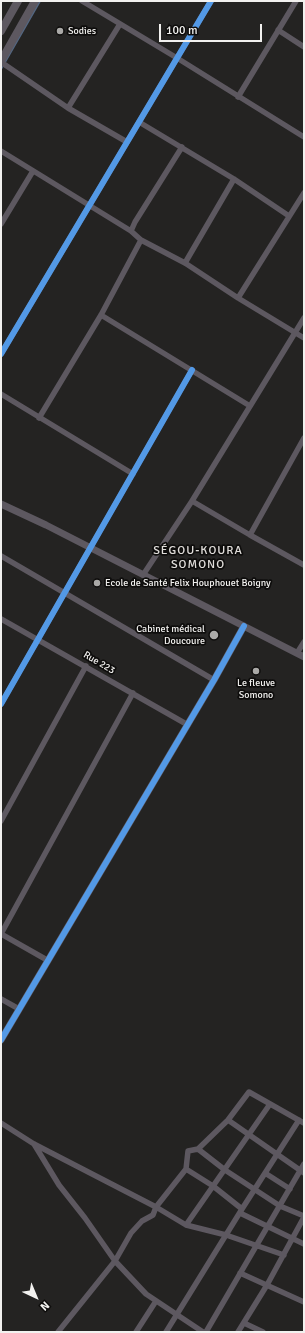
<!DOCTYPE html>
<html>
<head>
<meta charset="utf-8">
<style>
	body { margin:0 }
	#map { position:relative; width:305px; height:1333px; overflow:hidden; background:#242322; font-family:Signika,sans-serif }
	canvas { display:block }
	.frame { position:absolute; inset:0; border:2px solid #f2f1ef; pointer-events:none }
	.north { position:absolute; left:16px; top:1277px; width:40px; height:40px; -webkit-text-stroke:3px #0e0d0c; paint-order:stroke; rotate:136deg; font-size:11px; font-weight:700; line-height:16px; text-align:center; color:#f2f1ef }
	.north::after { content:''; display:block; margin:auto; width:14px; height:18px; background:#f2f1ef; clip-path:polygon(50% 0,100% 100%,50% 72%,0 100%) }
	.scale { position:absolute; left:159px; top:24px; width:103px; height:18px; box-sizing:border-box; border:2px solid #f2f1ef; border-top:0; padding-left:5px; font-size:12px; line-height:14px; white-space:nowrap; color:#f2f1ef; -webkit-text-stroke:3px #0e0d0c; paint-order:stroke }
</style>
</head>
<body>
<div id="map">
<canvas width="305" height="1333"></canvas>
<div class="frame"></div>
<div class="north">N</div>
<div class="scale">100 m</div>
</div>
<script>
const ctx = document.querySelector('canvas').getContext('2d');
ctx.lineJoin = 'round';
const poly = rows => new Path2D(rows.map(r => 'M' + r).join(''));
function strokePath(path, color, width, dash) { ctx.strokeStyle = color; ctx.lineWidth = width; ctx.lineCap = dash ? 'butt' : 'round'; ctx.setLineDash(dash || []); ctx.stroke(path); }
function drawText(font, color, halo, rows, align = 'center') {
  ctx.font = font + ' Signika,sans-serif'; ctx.lineWidth = 3.5; ctx.setLineDash([]); ctx.textBaseline = 'middle'; ctx.strokeStyle = halo; ctx.fillStyle = color; for (const [text, x, y, turn = 0] of rows) {
    ctx.save(); ctx.translate(x, y); ctx.rotate((+turn || 0) * Math.PI / 180); ctx.textAlign = isNaN(turn) ? turn : align; if (halo) ctx.strokeText(text, 0, 0); ctx.fillText(text, 0, 0); ctx.restore();
  }
}
strokePath(poly([
	[1,69,40,1]
]), '#536782', 2);
strokePath(poly([
	[82,1,177,58,304,137],
	[278,30,304,47],
	[1,62,68,108,127,142],
	[238,97,296,1],
	[68,108,120,24],
	[139,122,234,179,289,216],
	[1,151,131,231,141,240,185,263,238,298,304,338],
	[1,224,33,171],
	[131,231,135,222,182,147],
	[185,263,234,179],
	[238,298,304,193],
	[101,315,250,406],
	[1,354,211,1],
	[1,394,133,474],
	[39,418,101,315,141,240],
	[192,501,250,535,304,565],
	[250,535,304,438],
	[1,556,214,680],
	[143,575,192,501,304,318],
	[1,619,188,725],
	[297,653,304,642],
	[1,704,192,370],
	[1,821,86,666],
	[1,934,133,693],
	[1,934,47,960],
	[1,999,19,1009],
	[228,1120,304,1173],
	[1,1123,34,1144,156,1207,186,1225,226,1235,284,1255],
	[34,1144,59,1185,85,1218,115,1261,146,1294,203,1332],
	[198,1149,225,1170,280,1206,304,1216],
	[186,1169,213,1186,242,1209],
	[265,1173,290,1189],
	[240,1213,304,1244],
	[186,1225,270,1104],
	[240,1273,304,1302],
	[244,1323,263,1332],
	[58,1332,115,1261,131,1233,142,1221,153,1215,156,1207,186,1169,188,1151,198,1149,228,1120,249,1092,304,1123],
	[136,1332,156,1301],
	[166,1332,242,1209,299,1120],
	[206,1332,304,1164],
	[238,1332,267,1285,304,1217]
]), '#5d5860', 5.5);
strokePath(poly([
	[1,504,46,525,304,657],
	[1,1040,214,680,244,626]
]), '#5d5860', 7);
strokePath(poly([
	[1,31,18,1],
	[1,61,35,1]
]), '#5d5860', 8);
strokePath(poly([
	[1,354,211,1],
	[1,704,192,370],
	[1,1040,214,680,244,626]
]), '#5399e6', 6);
for (const [x, y, r, color] of [
	[60,31,4,"#aaa9a7"],
	[97,583,4,"#aaa9a7"],
	[214,635,5,"#aaa9a7"],
	[256,671,4,"#aaa9a7"]
]) { const dot = new Path2D(); dot.arc(x, y, r, 0, 2 * Math.PI); ctx.fillStyle = color; ctx.fill(dot); strokePath(dot, '#0e0d0c', 1.5); }
drawText('10px', '#f2f1ef', '#0e0d0c', [
	["Sodies",68,31],
	["Ecole de Santé Felix Houphouet Boigny",105,583],
	["Cabinet médical",205,629,"right"],
	["Doucoure",205,641,"right"],
	["Le fleuve",256,683,"center"],
	["Somono",256,695,"center"]
], 'left');
drawText('10px', '#f2f1ef', '#0e0d0c', [
	["Rue 223",99,663,30]
]);
ctx.letterSpacing = '1px';
drawText('12px', '#e1dedb', '#0e0d0c', [
	["SÉGOU-KOURA",198,551],
	["SOMONO",198,565]
]);
ctx.letterSpacing = '0px';
</script>
</body>
</html>
